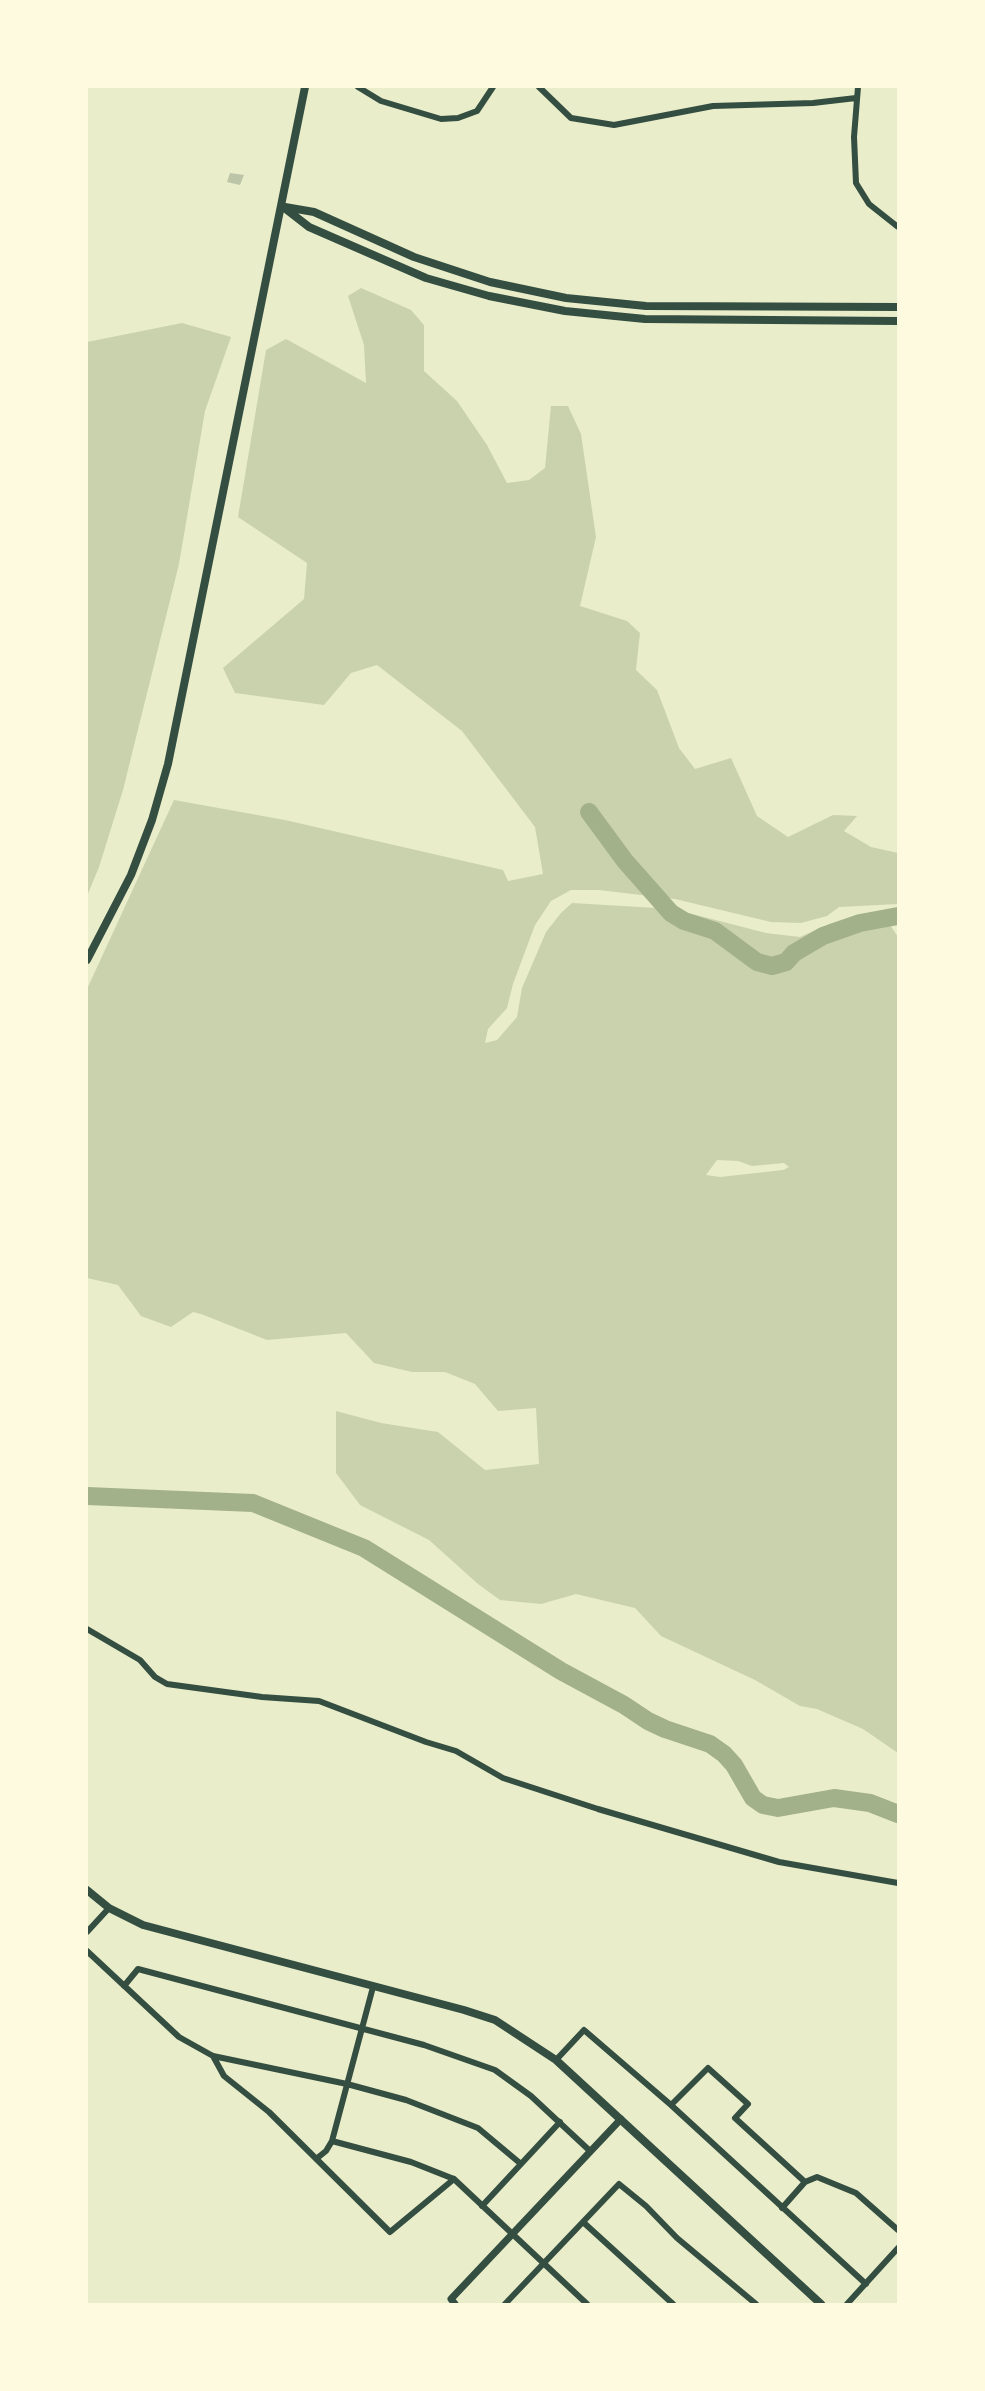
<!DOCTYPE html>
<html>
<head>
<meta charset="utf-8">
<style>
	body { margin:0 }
	#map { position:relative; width:985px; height:2391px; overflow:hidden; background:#e9edc9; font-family:"Alegreya Sans",sans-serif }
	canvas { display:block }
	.frame { position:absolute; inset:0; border:88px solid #fefae0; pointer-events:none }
</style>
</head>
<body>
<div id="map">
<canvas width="985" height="2391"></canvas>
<div class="frame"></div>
</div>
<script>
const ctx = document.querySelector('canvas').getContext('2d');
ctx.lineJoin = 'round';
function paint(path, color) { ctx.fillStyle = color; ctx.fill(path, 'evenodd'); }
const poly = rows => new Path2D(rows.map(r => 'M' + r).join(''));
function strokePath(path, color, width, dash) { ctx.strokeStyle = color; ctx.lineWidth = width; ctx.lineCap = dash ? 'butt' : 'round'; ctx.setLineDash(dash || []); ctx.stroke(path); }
paint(poly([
	[361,288,411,310,424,325,424,371,457,401,487,445,507,483,529,480,545,468,551,406,568,406,581,434,596,537,580,606,627,621,640,633,636,670,657,690,679,748,695,769,731,758,757,816,788,837,833,815,857,816,844,831,871,847,898,853,898,904,839,907,827,916,801,923,771,922,675,899,599,890,571,890,551,901,535,925,513,984,507,1008,488,1029,485,1043,497,1040,517,1017,522,988,546,932,561,913,572,903,673,909,766,933,800,937,829,924,851,917,890,925,898,937,898,1753,863,1729,817,1709,800,1706,755,1680,661,1636,635,1608,576,1594,541,1604,500,1600,478,1584,429,1540,360,1505,336,1473,336,1411,381,1423,438,1432,485,1470,539,1464,536,1408,498,1411,475,1384,445,1372,412,1372,374,1363,346,1333,267,1340,201,1314,193,1312,171,1327,141,1316,118,1285,87,1278,87,989,174,800,285,820,503,870,508,881,543,874,535,827,462,731,377,665,351,673,324,705,235,693,223,668,304,599,307,563,238,517,266,350,286,339,366,383,364,345,348,296],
	[717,1160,738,1161,752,1166,784,1163,789,1167,783,1170,720,1177,706,1175],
	[182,323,231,337,205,411,179,564,123,790,99,867,87,896,87,342]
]), '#cad2ad');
strokePath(poly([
	[589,812,625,861,671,913,684,921,715,931,757,962,772,966,786,962,794,953,823,936,860,923,898,916],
	[87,1496,253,1503,364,1548,561,1671,624,1705,648,1721,665,1729,710,1744,724,1754,734,1765,753,1798,763,1805,778,1808,834,1798,870,1803,898,1814]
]), '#a3b18a', 18);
paint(poly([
	[230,173,244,175,240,185,227,182]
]), '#bcc5a7');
strokePath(poly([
	[358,87,381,101,441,119,458,118,477,111,493,87],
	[539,87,571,118,614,125,713,106,813,103,856,98],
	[858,87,854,137,856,183,869,204,898,227],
	[87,1629,140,1660,155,1677,167,1684,262,1697,319,1701,426,1742,456,1751,503,1778,598,1809,779,1862,898,1883],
	[87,1932,109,1908],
	[87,1951,179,2037,213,2056,347,2084,406,2100,478,2128,521,2164],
	[124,1986,138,1969,424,2045,495,2070,531,2096,590,2151],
	[213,2056,224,2076,269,2112,390,2232,454,2179],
	[556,2060,584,2030,671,2105,866,2284],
	[671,2105,708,2068,748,2104,735,2118,805,2182],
	[332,2141,411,2162,454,2179,587,2304],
	[316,2159,326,2151,332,2141,373,1987],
	[482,2206,560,2122],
	[782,2208,805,2182,817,2177,856,2193,898,2230],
	[583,2222,673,2304],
	[505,2304,619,2184,646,2206,677,2238,756,2304],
	[847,2304,898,2248]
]), '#344e41', 6);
strokePath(poly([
	[455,2304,451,2299,621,2119]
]), '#344e41', 7);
strokePath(poly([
	[282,206,309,227,426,278,489,296,565,311,645,319,898,321],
	[285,207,314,212,414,257,490,282,566,298,646,306,898,307],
	[87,960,131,875,152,820,168,764,305,87],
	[87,1890,109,1908,143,1925,464,2010,495,2020,556,2060,821,2304]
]), '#344e41', 8);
</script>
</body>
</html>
